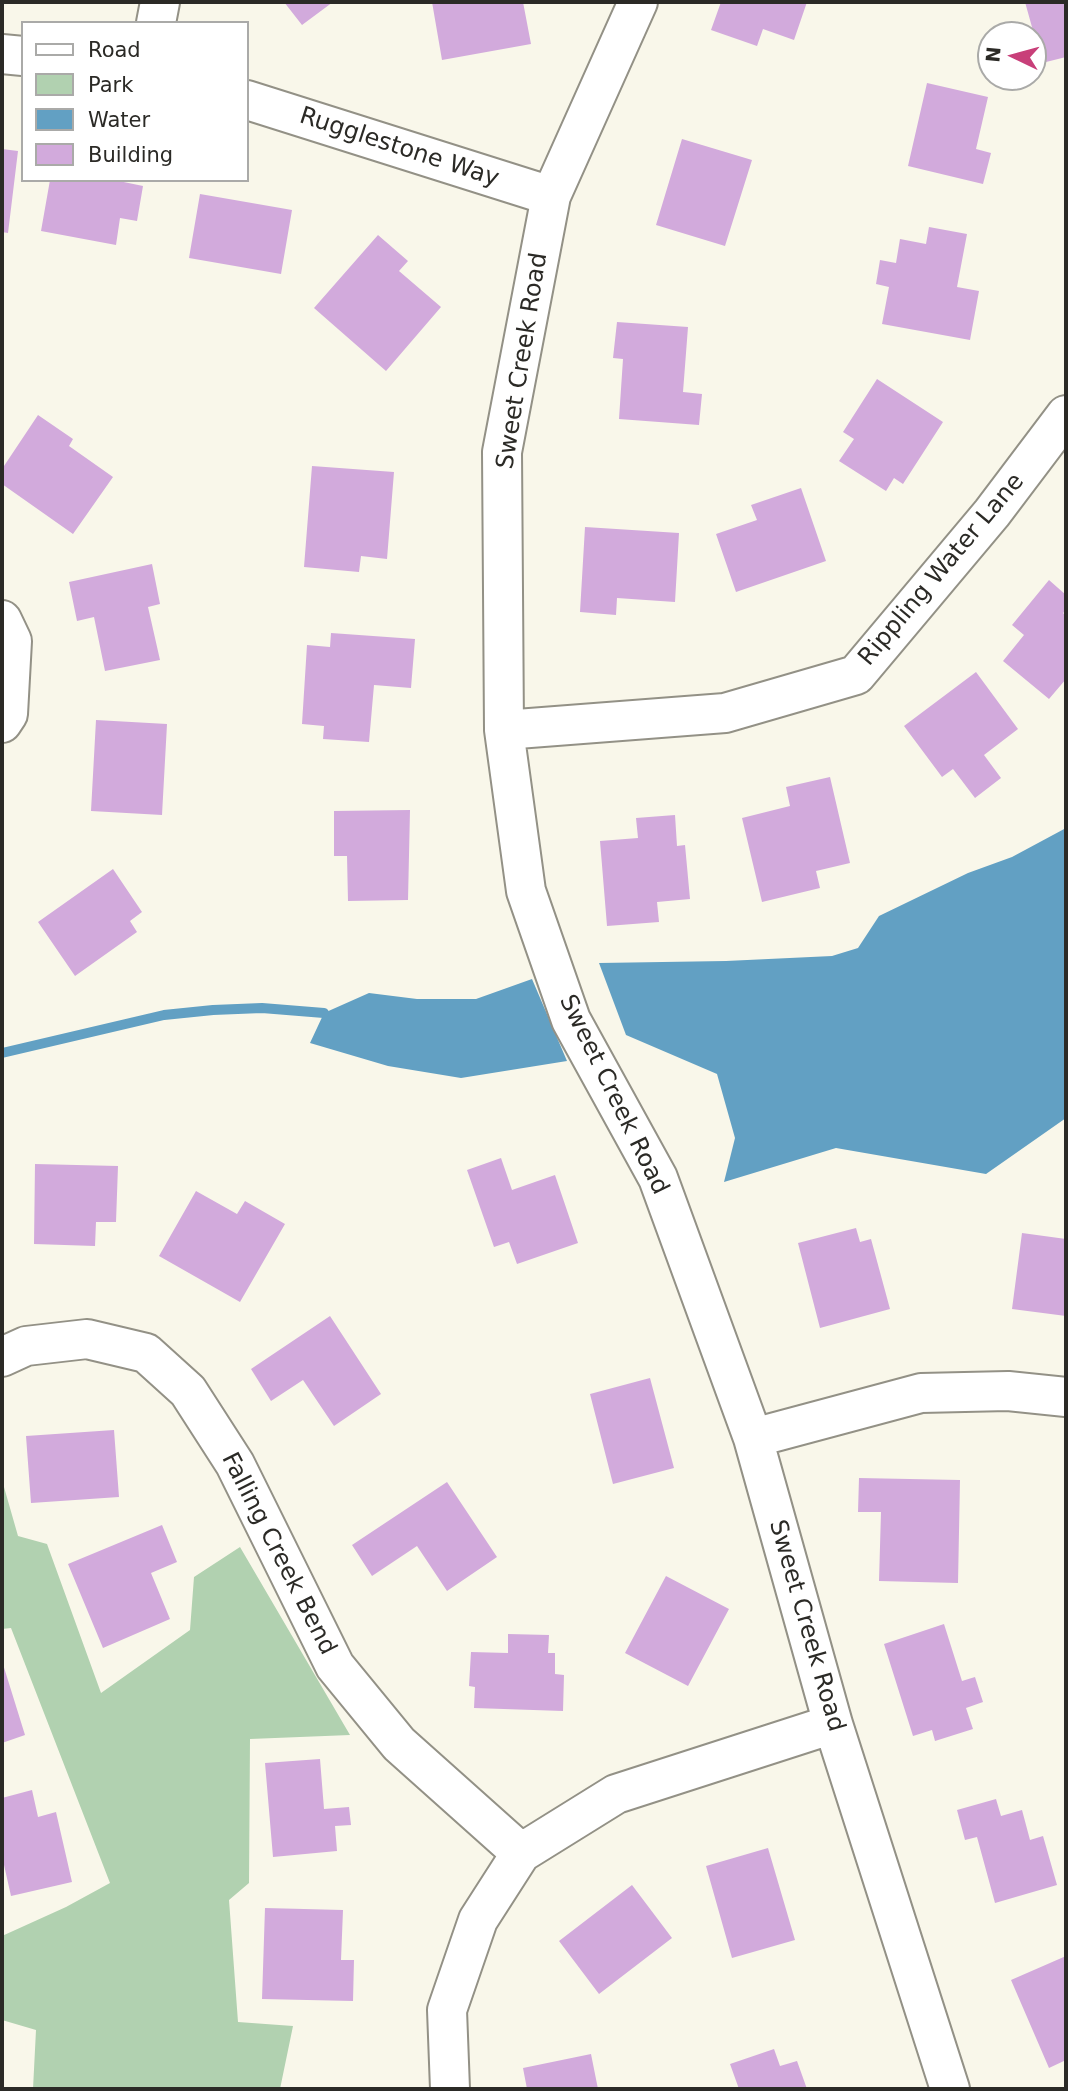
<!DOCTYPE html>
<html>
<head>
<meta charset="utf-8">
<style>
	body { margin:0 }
	#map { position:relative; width:1068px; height:2091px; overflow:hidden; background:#f9f7ea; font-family:"DejaVu Sans",sans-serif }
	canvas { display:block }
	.frame { position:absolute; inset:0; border:4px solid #2b2a26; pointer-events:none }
	.legend { position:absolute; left:21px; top:21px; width:228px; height:161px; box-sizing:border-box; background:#fff; border:2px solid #aaaaa8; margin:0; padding:9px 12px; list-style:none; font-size:21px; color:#2b2a26 }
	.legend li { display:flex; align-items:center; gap:14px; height:35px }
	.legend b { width:35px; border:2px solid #aaaaa8 }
	.north { position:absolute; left:977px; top:21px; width:70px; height:70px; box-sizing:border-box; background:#fff; border:2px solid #aaaaa8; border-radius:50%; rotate:275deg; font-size:19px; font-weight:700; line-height:28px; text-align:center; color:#2b2a26 }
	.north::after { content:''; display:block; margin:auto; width:24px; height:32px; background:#c83f79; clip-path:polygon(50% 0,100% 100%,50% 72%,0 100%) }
</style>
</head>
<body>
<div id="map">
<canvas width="1068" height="2091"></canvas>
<div class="frame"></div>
<ul class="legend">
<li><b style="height:9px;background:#fff"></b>Road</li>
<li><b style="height:19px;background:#b1d1b0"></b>Park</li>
<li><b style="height:19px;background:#62a0c3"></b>Water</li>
<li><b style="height:19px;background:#d2aadc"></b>Building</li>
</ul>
<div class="north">N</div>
</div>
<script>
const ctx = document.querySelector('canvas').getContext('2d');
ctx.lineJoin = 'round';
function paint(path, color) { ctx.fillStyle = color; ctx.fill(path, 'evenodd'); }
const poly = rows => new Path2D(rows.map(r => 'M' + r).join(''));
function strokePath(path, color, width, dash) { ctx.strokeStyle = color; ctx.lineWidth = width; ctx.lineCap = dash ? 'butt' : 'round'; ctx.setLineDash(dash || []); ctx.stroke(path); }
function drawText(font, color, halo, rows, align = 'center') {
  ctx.font = font + ' "DejaVu Sans",sans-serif'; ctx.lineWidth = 7; ctx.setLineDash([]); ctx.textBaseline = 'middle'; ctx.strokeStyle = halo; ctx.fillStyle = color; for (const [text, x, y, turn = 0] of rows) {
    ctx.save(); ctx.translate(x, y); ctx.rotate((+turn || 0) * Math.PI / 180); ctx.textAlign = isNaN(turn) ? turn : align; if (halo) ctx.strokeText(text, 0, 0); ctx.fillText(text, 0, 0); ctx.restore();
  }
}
paint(poly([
	[2,1480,18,1536,47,1544,101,1693,190,1630,194,1577,240,1547,350,1735,250,1739,249,1883,229,1900,238,2022,293,2026,280,2089,33,2089,36,2030,2,2020,2,1936,66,1907,110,1883,11,1628,2,1629]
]), '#b1d1b0');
paint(poly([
	[1066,828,1066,1118,986,1174,836,1148,724,1182,735,1138,717,1074,626,1035,599,963,726,961,832,956,858,948,879,916,968,873,1012,857],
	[532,979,567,1061,461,1078,388,1066,310,1043,324,1013,369,993,417,999,476,999]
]), '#62a0c3');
strokePath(poly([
	[2,1053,164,1015,213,1010,262,1008,324,1013]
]), '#62a0c3', 10);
paint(poly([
	[284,2,333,2,302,25],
	[432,2,523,2,531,44,442,60],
	[721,2,807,2,794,40,763,29,757,46,711,30],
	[1025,2,1066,2,1066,57,1042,63],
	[927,83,988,97,976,149,991,153,983,184,908,166],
	[682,139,752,160,725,246,656,225],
	[2,149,18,151,8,233,2,232],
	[50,180,114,180,143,186,137,221,120,218,116,245,41,231],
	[200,194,292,210,281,274,189,258],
	[929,227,967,234,957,287,979,291,970,340,882,324,889,287,876,284,880,260,896,263,900,239,926,244],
	[378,235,408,261,399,271,441,307,386,371,314,308],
	[617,322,688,327,683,392,702,394,699,425,619,419,623,359,613,358],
	[877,379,943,422,903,484,894,478,886,491,839,461,854,439,843,432],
	[38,415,73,439,69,446,113,477,73,534,2,484,2,469],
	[312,466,394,472,387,559,361,556,359,572,304,567],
	[801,488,826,561,736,592,716,534,757,520,751,505],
	[585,527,679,533,675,602,617,598,616,615,580,612],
	[152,564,160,604,148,607,160,660,105,671,94,617,77,621,69,582],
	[1049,580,1066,595,1066,610,1063,613,1066,616,1066,679,1049,699,1003,661,1024,635,1012,625],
	[331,633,415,639,411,688,374,685,369,742,323,739,324,726,302,724,307,645,330,647],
	[976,672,1018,729,984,755,1001,778,975,798,953,769,942,777,904,726],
	[96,720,167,724,162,815,91,811],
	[830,777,850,863,816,871,820,888,762,902,742,818,790,806,786,787],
	[410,810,408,900,348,901,347,856,334,856,334,811],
	[675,815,677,846,685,845,690,899,657,902,659,922,607,926,600,841,638,838,636,818],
	[113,869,142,912,130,921,137,932,75,976,38,922],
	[501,1158,512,1190,555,1175,578,1243,517,1264,509,1242,494,1247,467,1170],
	[35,1164,118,1166,116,1222,96,1222,95,1246,34,1244],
	[196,1191,237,1214,245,1201,285,1224,240,1302,159,1256],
	[856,1228,860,1242,871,1239,890,1309,820,1328,798,1243],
	[1022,1233,1066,1239,1066,1316,1012,1309],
	[330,1316,381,1394,334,1426,303,1380,271,1401,251,1369],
	[650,1378,674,1468,613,1484,590,1394],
	[114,1430,119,1497,31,1503,26,1436],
	[859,1478,960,1480,958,1583,879,1581,881,1512,858,1512],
	[447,1482,497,1557,447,1591,417,1546,372,1576,352,1545],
	[162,1525,177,1562,151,1573,170,1619,103,1648,68,1564],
	[666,1576,729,1609,688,1686,625,1653],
	[944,1624,962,1681,975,1677,983,1702,966,1708,973,1729,935,1741,932,1730,913,1736,884,1644],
	[508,1634,549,1635,548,1653,555,1653,555,1674,564,1675,563,1711,474,1708,475,1687,469,1686,471,1652,508,1653],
	[2,1661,25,1735,2,1743],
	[320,1759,324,1809,349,1807,351,1825,335,1826,337,1851,273,1857,265,1763],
	[32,1790,38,1817,56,1812,72,1882,11,1896,2,1856,2,1798],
	[996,1799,1001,1816,1022,1810,1030,1840,1043,1836,1057,1885,995,1903,977,1837,965,1840,957,1810],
	[768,1848,795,1940,732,1958,706,1866],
	[632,1885,672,1938,599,1994,559,1941],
	[265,1908,343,1910,341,1960,354,1960,353,2001,262,1999],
	[1066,1956,1066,2060,1049,2068,1011,1980],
	[774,2049,780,2066,797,2061,807,2089,739,2089,730,2064],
	[591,2054,598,2089,527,2089,523,2068]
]), '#d2aadc');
const street = poly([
	[638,2,551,196,502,452,504,730,526,891,571,1020,658,1178,753,1438,833,1724,950,2089],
	[156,23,160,2],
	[2,54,23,56],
	[247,100,551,196],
	[2,620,12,641,8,714,2,723],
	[504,730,725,713,856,675,992,513,1066,415],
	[2,1357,26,1346,87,1339,146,1353,188,1391,235,1464,335,1666,399,1744,521,1853],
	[753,1438,921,1393,1008,1391,1066,1397],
	[450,2089,447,2010,478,1920,521,1853,616,1794,833,1724]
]);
strokePath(street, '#939186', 42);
strokePath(street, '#fff', 38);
drawText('24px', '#2b2a26', '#fff', [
	["Rugglestone Way",399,148,18],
	["Sweet Creek Road",523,361,-81],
	["Rippling Water Lane",942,570,-50],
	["Sweet Creek Road",613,1095,64],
	["Falling Creek Bend",278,1554,63],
	["Sweet Creek Road",806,1626,74]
]);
</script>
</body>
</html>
